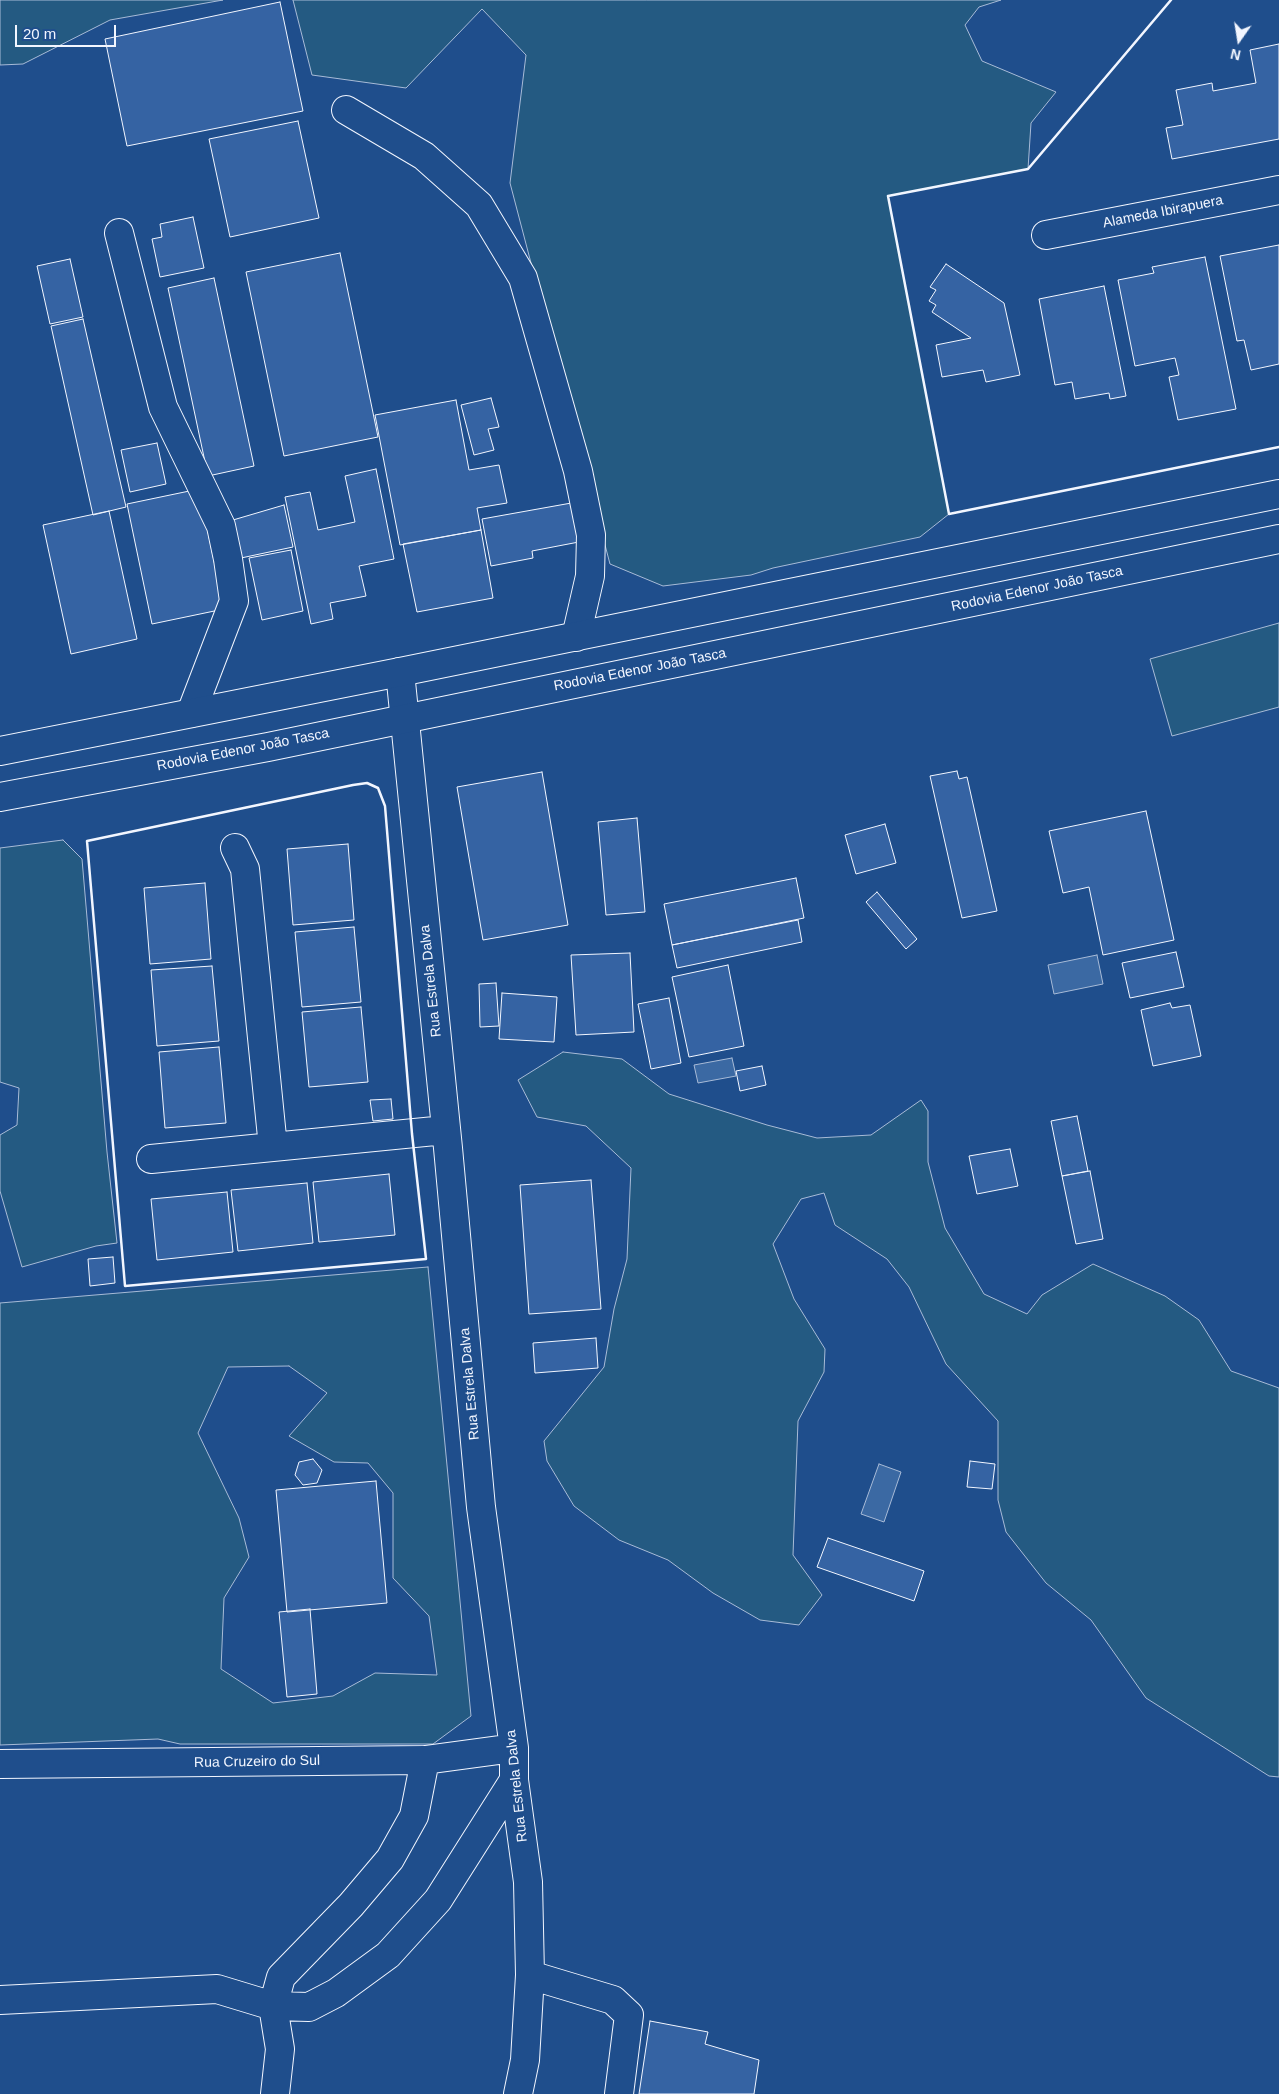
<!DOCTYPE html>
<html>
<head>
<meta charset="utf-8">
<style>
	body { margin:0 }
	#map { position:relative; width:1279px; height:2094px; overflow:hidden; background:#1f4e8c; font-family:Helvetica,sans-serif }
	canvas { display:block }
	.north { position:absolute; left:1214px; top:15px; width:50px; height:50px; -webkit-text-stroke:4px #1f4e8c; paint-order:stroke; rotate:193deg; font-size:14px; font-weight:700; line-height:20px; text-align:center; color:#f2f6ff }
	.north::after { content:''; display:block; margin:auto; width:18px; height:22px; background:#f2f6ff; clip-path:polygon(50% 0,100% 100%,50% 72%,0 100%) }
	.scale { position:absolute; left:15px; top:25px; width:101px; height:22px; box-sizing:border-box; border:2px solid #f2f6ff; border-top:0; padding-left:6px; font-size:15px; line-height:18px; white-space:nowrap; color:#f2f6ff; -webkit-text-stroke:4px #1f4e8c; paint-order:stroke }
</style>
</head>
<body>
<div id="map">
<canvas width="1279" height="2094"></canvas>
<div class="north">N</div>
<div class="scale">20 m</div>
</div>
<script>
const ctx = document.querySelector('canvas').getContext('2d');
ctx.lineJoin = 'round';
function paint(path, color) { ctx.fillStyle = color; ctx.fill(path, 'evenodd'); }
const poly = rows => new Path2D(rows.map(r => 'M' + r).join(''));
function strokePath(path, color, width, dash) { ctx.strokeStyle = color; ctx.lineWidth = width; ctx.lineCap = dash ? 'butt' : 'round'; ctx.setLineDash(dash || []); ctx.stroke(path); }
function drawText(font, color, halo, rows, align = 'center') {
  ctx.font = font + ' Helvetica,sans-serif'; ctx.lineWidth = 4; ctx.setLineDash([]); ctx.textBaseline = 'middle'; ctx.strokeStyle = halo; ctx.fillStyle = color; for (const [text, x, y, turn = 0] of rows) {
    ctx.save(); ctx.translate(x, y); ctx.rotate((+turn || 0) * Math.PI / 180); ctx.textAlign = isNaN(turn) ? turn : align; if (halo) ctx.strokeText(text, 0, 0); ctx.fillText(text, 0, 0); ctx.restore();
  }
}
const green = poly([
	[0,0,223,0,110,20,23,64,0,65,0,0],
	[293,0,1001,0,979,7,965,25,982,61,1056,92,1031,123,1028,169,888,196,949,514,920,537,773,568,751,575,663,586,610,564,510,183,526,55,482,9,406,88,312,75,293,0],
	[1279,623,1279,707,1172,736,1150,659,1279,623],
	[63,840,82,859,107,1152,117,1243,96,1246,22,1267,0,1191,0,1135,17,1125,19,1088,0,1082,0,848,63,840],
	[563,1052,622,1059,669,1094,767,1125,817,1138,871,1135,921,1100,928,1111,928,1162,945,1228,984,1294,1027,1314,1042,1295,1093,1264,1165,1296,1199,1320,1231,1371,1279,1388,1279,1777,1269,1776,1146,1698,1091,1620,1046,1583,1006,1532,998,1500,998,1421,946,1364,909,1287,887,1259,835,1225,824,1193,801,1199,773,1244,794,1299,825,1349,824,1372,798,1421,793,1555,822,1595,799,1625,760,1620,713,1593,668,1560,619,1540,574,1506,547,1461,544,1441,604,1367,614,1309,627,1259,631,1168,586,1126,537,1117,518,1080,563,1052],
	[428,1267,471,1716,433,1744,180,1744,158,1739,0,1745,0,1303,428,1267],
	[289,1366,327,1393,289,1436,334,1462,368,1463,393,1493,393,1578,429,1616,437,1675,375,1673,333,1696,273,1703,221,1669,224,1598,249,1557,239,1518,198,1433,228,1367,289,1366]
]);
paint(green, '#245a82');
strokePath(green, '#a8bbd7', 1);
const water = poly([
	[1097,955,1103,984,1054,994,1048,965,1097,955],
	[732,1058,736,1076,698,1083,694,1065,732,1058],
	[879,1464,901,1472,884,1522,861,1514,879,1464]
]);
paint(water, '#3b69a3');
strokePath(water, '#a8bbd7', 1);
const building = poly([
	[280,2,303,111,127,146,105,39,280,2],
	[1279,44,1279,139,1172,159,1166,128,1183,125,1176,90,1212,83,1213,91,1256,83,1250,50,1279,44],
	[298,121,319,218,230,237,209,139,298,121],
	[193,217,204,268,160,277,152,239,162,237,160,224,193,217],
	[1279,245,1279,364,1251,370,1244,340,1237,341,1220,256,1279,245],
	[340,253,378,437,284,456,246,272,340,253],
	[1205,257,1236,409,1178,420,1169,377,1179,375,1175,358,1135,366,1118,280,1154,273,1152,267,1205,257],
	[70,259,83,317,50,324,37,266,70,259],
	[946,264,1004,303,1020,375,986,382,983,370,942,377,936,345,971,338,932,312,936,305,929,301,936,290,930,287,946,264],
	[214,278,254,466,208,476,168,288,214,278],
	[1104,286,1126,396,1110,399,1109,393,1075,399,1072,382,1055,385,1039,299,1104,286],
	[83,319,126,507,93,515,51,326,83,319],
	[491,398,499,427,488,429,494,450,474,455,461,405,491,398],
	[456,400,469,470,499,465,507,503,477,508,481,530,400,545,375,415,456,400],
	[157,443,166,484,130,492,121,450,157,443],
	[376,469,394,559,359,566,366,596,330,603,333,619,311,624,285,497,310,492,318,530,355,522,345,476,376,469],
	[199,489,224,609,152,624,127,504,199,489],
	[577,502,584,541,532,551,533,558,491,566,482,519,577,502],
	[284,505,293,547,241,558,233,520,284,505],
	[109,511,137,639,71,654,43,525,109,511],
	[481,530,493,598,417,612,403,544,481,530],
	[291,550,303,611,262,620,249,558,291,550],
	[957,771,959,779,967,777,997,911,962,918,930,776,957,771],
	[542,772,568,925,483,940,457,787,542,772],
	[1146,811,1174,940,1103,955,1089,887,1063,893,1049,831,1146,811],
	[637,818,645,912,606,915,598,822,637,818],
	[885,824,896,863,856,874,845,835,885,824],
	[348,844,354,920,293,925,287,849,348,844],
	[796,878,804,918,672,945,664,904,796,878],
	[205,883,211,959,150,964,144,888,205,883],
	[877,892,917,939,906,949,866,902,877,892],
	[798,920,802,942,677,968,672,945,798,920],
	[354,927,361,1002,302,1007,295,932,354,927],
	[1176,952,1184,987,1130,998,1122,963,1176,952],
	[630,953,634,1032,576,1035,571,955,630,953],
	[728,965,744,1046,689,1057,672,977,728,965],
	[212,966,219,1041,157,1046,151,970,212,966],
	[496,983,499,1026,480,1027,479,984,496,983],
	[502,993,557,997,554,1042,499,1039,502,993],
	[669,998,681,1063,651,1069,638,1004,669,998],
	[1170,1003,1172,1008,1190,1005,1201,1056,1153,1066,1141,1010,1170,1003],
	[361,1007,368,1082,309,1087,302,1012,361,1007],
	[219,1047,226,1123,165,1128,159,1052,219,1047],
	[762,1066,766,1085,740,1091,736,1071,762,1066],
	[391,1099,393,1119,373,1121,370,1100,391,1099],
	[1077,1116,1088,1171,1062,1176,1051,1121,1077,1116],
	[1010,1149,1018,1186,977,1194,969,1156,1010,1149],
	[1090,1171,1103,1239,1076,1244,1062,1176,1090,1171],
	[389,1174,395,1235,319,1242,313,1182,389,1174],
	[591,1180,601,1309,529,1314,520,1185,591,1180],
	[307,1183,313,1243,238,1251,231,1190,307,1183],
	[227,1192,233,1252,157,1260,151,1199,227,1192],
	[113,1257,115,1283,90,1286,88,1259,113,1257],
	[596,1338,598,1368,535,1373,533,1343,596,1338],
	[313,1459,322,1470,317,1483,303,1485,295,1475,299,1462,313,1459],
	[970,1461,995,1464,992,1489,967,1487,970,1461],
	[376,1481,387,1603,287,1612,276,1490,376,1481],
	[828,1538,924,1571,914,1601,817,1567,828,1538],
	[310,1609,317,1694,287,1697,279,1612,310,1609],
	[650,2021,708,2032,705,2044,759,2060,754,2094,639,2094,650,2021]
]);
paint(building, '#3563a3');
strokePath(building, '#f2f6ff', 1);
const minor = poly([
	[346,110,424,156,479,205,523,278,578,471,591,535,590,576,576,637],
	[119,233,163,407,221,526,228,559,234,601,191,713],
	[1046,235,1279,190],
	[400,672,448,1148,481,1507,514,1748,514,1780,528,1882,530,1975,525,2060,518,2094],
	[235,848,245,869,273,1147],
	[151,1159,445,1130],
	[0,1764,425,1760,514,1748],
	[530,1975,613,2000,629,2015,619,2094],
	[0,2000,217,1989,273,2006,309,2007,336,1993,388,1955,438,1900,514,1780],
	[275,2094,280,2049,273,2006,281,1977,351,1905,390,1859,414,1816,425,1760]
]);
const major = poly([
	[0,751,400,672,1279,494],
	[0,797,268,747,1279,539]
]);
strokePath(minor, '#f2f6ff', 30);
strokePath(major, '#f2f6ff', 30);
strokePath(minor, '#1f4e8c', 28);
strokePath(major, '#1f4e8c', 28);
strokePath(poly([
	[1171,0,1028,169,888,196,949,514,1279,447],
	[367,783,378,788,385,806,412,1134,426,1259,125,1286,87,841,353,785,367,783]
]), '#f2f6ff', 2.5);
drawText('14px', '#f2f6ff', '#1f4e8c', [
	["Alameda Ibirapuera",1163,212,-11],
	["Rodovia Edenor João Tasca",1037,589,-12],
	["Rodovia Edenor João Tasca",640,670,-11],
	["Rodovia Edenor João Tasca",243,750,-11],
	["Rua Estrela Dalva",431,981,-96],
	["Rua Estrela Dalva",470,1384,-95],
	["Rua Cruzeiro do Sul",257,1762,-1],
	["Rua Estrela Dalva",517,1786,-96]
]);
</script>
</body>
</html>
